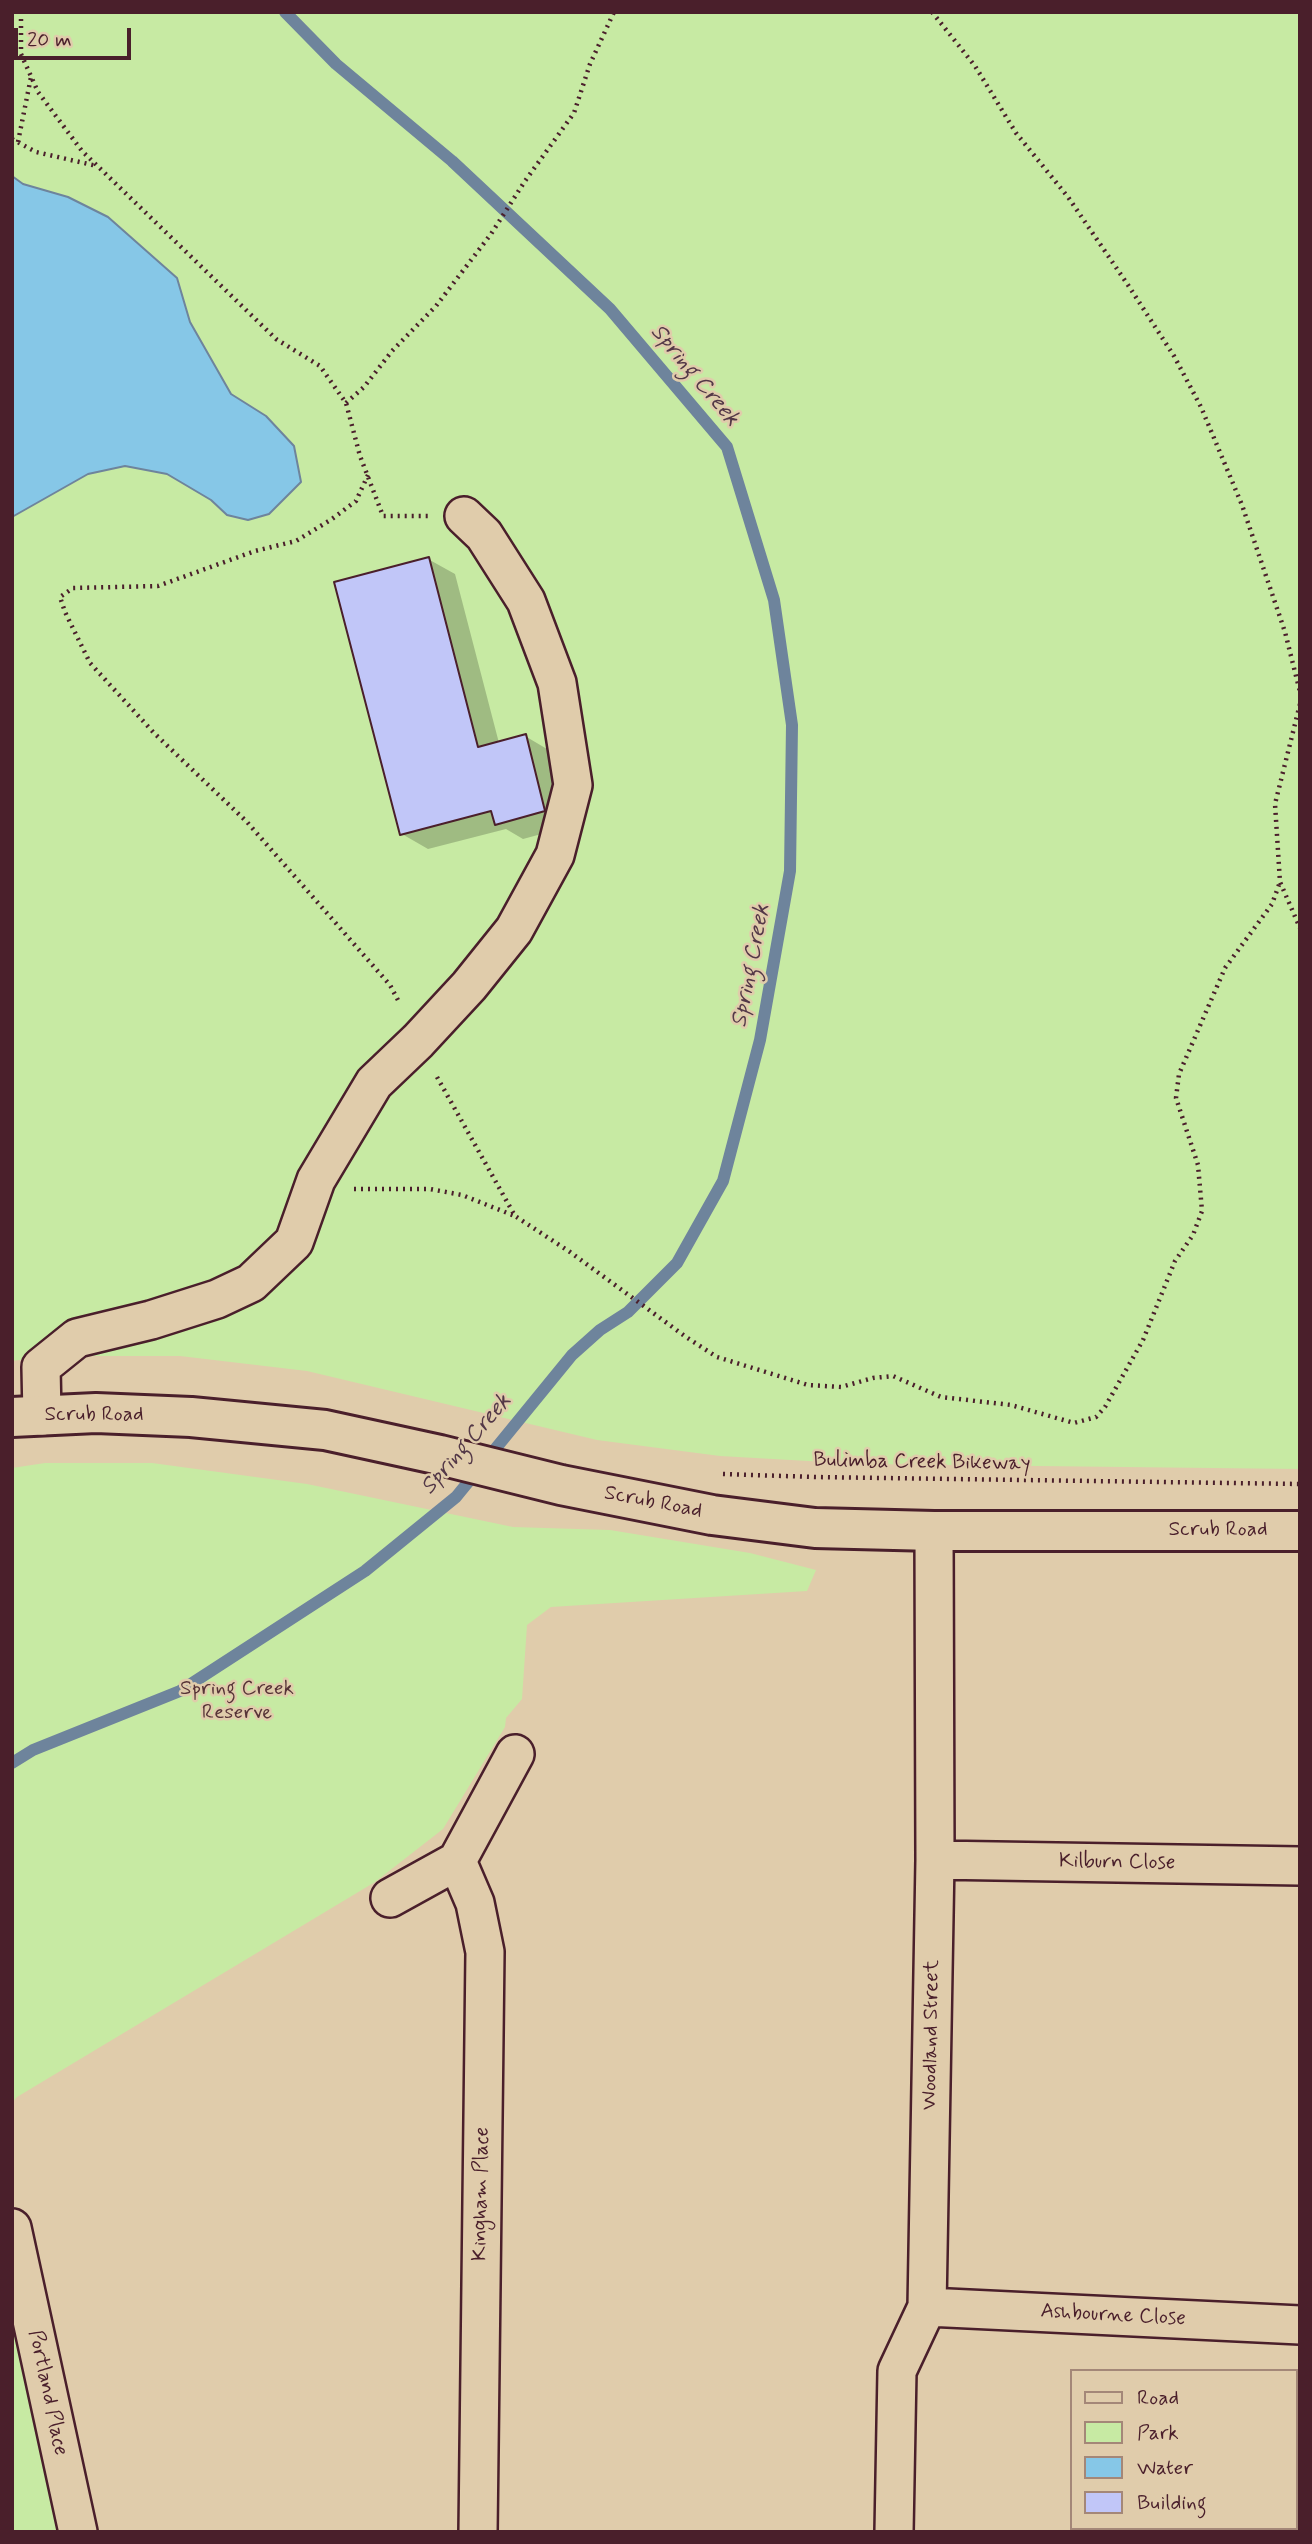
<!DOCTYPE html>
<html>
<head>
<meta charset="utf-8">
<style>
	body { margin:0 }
	#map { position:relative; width:1312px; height:2544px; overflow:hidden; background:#e0ccab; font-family:Mynerve,sans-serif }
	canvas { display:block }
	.frame { position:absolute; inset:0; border:14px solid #4a1f2b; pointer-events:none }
	.legend { position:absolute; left:1070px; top:2369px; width:228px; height:161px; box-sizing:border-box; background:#e0ccab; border:2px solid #a48778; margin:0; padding:9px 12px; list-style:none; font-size:21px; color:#4a1f2b }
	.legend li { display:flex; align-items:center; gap:14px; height:35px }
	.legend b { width:35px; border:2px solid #a48778 }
	.scale { position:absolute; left:14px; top:28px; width:117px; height:32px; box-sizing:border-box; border:4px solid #4a1f2b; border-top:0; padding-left:9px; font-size:21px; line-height:24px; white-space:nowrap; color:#4a1f2b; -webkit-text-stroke:5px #e0ccab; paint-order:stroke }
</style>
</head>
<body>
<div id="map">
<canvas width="1312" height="2544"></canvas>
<div class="frame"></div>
<ul class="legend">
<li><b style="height:9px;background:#e0ccab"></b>Road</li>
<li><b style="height:19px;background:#c7eaa3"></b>Park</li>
<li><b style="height:19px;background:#86c7e7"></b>Water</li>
<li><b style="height:19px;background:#c1c6f8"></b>Building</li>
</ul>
<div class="scale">20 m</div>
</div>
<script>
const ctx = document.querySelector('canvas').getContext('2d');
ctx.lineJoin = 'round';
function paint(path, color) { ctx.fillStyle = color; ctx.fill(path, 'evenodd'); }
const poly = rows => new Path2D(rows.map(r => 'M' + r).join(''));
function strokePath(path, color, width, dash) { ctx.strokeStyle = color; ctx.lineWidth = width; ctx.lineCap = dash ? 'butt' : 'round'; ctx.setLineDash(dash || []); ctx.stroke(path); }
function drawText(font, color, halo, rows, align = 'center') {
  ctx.font = font + ' Mynerve,sans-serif'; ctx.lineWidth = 5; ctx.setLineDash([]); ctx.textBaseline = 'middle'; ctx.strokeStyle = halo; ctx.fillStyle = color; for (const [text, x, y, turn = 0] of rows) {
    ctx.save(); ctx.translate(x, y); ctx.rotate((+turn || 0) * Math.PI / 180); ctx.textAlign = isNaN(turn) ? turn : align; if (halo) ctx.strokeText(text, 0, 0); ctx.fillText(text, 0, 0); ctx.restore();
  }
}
paint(poly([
	[12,12,1300,12,1300,1469,861,1464,720,1456,597,1440,307,1371,180,1356,51,1356,12,1361],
	[45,1463,152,1463,307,1484,513,1527,610,1530,750,1553,816,1570,807,1591,551,1607,527,1625,522,1699,506,1718,505,1727,443,1829,375,1882,17,2097,12,2103,12,1468],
	[12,2325,51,2491,65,2532,12,2532]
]), '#c7eaa3');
const water = poly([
	[12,176,23,184,68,197,108,217,177,278,190,322,231,394,266,416,294,446,301,482,269,514,248,520,227,515,211,500,167,474,125,466,88,474,12,517,12,176]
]);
paint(water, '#86c7e7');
strokePath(water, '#6e849c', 2);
paint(poly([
	[428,559,455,574,499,743,525,736,552,752,571,826,523,839,506,829,428,849,402,834]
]), '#0003');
strokePath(poly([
	[12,1763,33,1750,180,1691,365,1571,456,1497,572,1355,600,1330,628,1312,677,1263,723,1181,760,1040,790,871,792,725,774,600,727,447,610,309,452,161,336,64,285,12]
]), '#6e849c', 12);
const building = poly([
	[429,557,478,747,526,734,545,811,495,825,491,811,400,835,334,582,429,557]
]);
paint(building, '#c1c6f8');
strokePath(building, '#4a1f2b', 2);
const minor = poly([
	[42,1416,41,1367,77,1338,151,1320,217,1299,251,1283,294,1242,316,1180,374,1083,418,1041,469,986,514,930,555,855,573,785,557,683,526,601,484,535,464,516],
	[935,1860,1300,1866],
	[457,1861,475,1903,485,1952,478,2532],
	[390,1898,457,1861,515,1754],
	[12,2228,78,2532],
	[927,2307,1300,2325],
	[894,2532,897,2371,927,2307,935,1860,934,1531]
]);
const major = poly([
	[12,1417,96,1413,191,1417,325,1430,440,1455,561,1485,712,1515,815,1528,934,1531,1300,1531]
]);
strokePath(minor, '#4a1f2b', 42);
strokePath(major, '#4a1f2b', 44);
strokePath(poly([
	[21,12,21,54,38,92,82,151,276,339,320,366,346,403,360,456,383,516,428,516],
	[932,12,975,66,1016,133,1068,197,1128,285,1174,356,1201,407,1242,505,1285,632,1300,692],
	[12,139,36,152,97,166],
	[18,142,31,77],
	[346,403,364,387,392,351,436,306,491,234,525,181,574,113,590,64,614,12],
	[368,475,356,501,332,519,296,541,255,551,158,586,73,588,60,597,65,612,90,663,154,733,247,822,390,985,400,1004],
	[1300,704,1275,804,1280,882,1300,928],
	[437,1077,515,1216,570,1252,686,1337,717,1357,808,1385,841,1387,873,1378,893,1376,941,1397,1011,1405,1074,1423,1096,1417,1105,1407,1143,1340,1175,1261,1193,1235,1202,1211,1198,1165,1176,1098,1179,1074,1225,968,1272,904,1280,882],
	[354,1189,430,1189,462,1195,515,1216],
	[723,1474,814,1477,1300,1484]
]), '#4a1f2b', 4.5, [2, 5]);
strokePath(minor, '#e0ccab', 37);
strokePath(major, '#e0ccab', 38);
drawText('21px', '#4a1f2b', '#e0ccab', [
	["Scrub Road",94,1416],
	["Bulimba Creek Bikeway",922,1463,1],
	["Scrub Road",653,1503,11],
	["Scrub Road",1218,1531],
	["Kilburn Close",1117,1863,1],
	["Woodland Street",932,2035,-89],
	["Kingham Place",482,2194,-89],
	["Ashbourne Close",1113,2316,3],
	["Portland Place",47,2393,78]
]);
drawText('21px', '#563337', '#e0ccab', [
	["Spring Creek",237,1690],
	["Reserve",237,1714]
]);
drawText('italic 23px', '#533847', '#e0ccab', [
	["Spring Creek",694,376,50],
	["Spring Creek",752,966,-79],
	["Spring Creek",467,1445,-49]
]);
</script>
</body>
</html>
